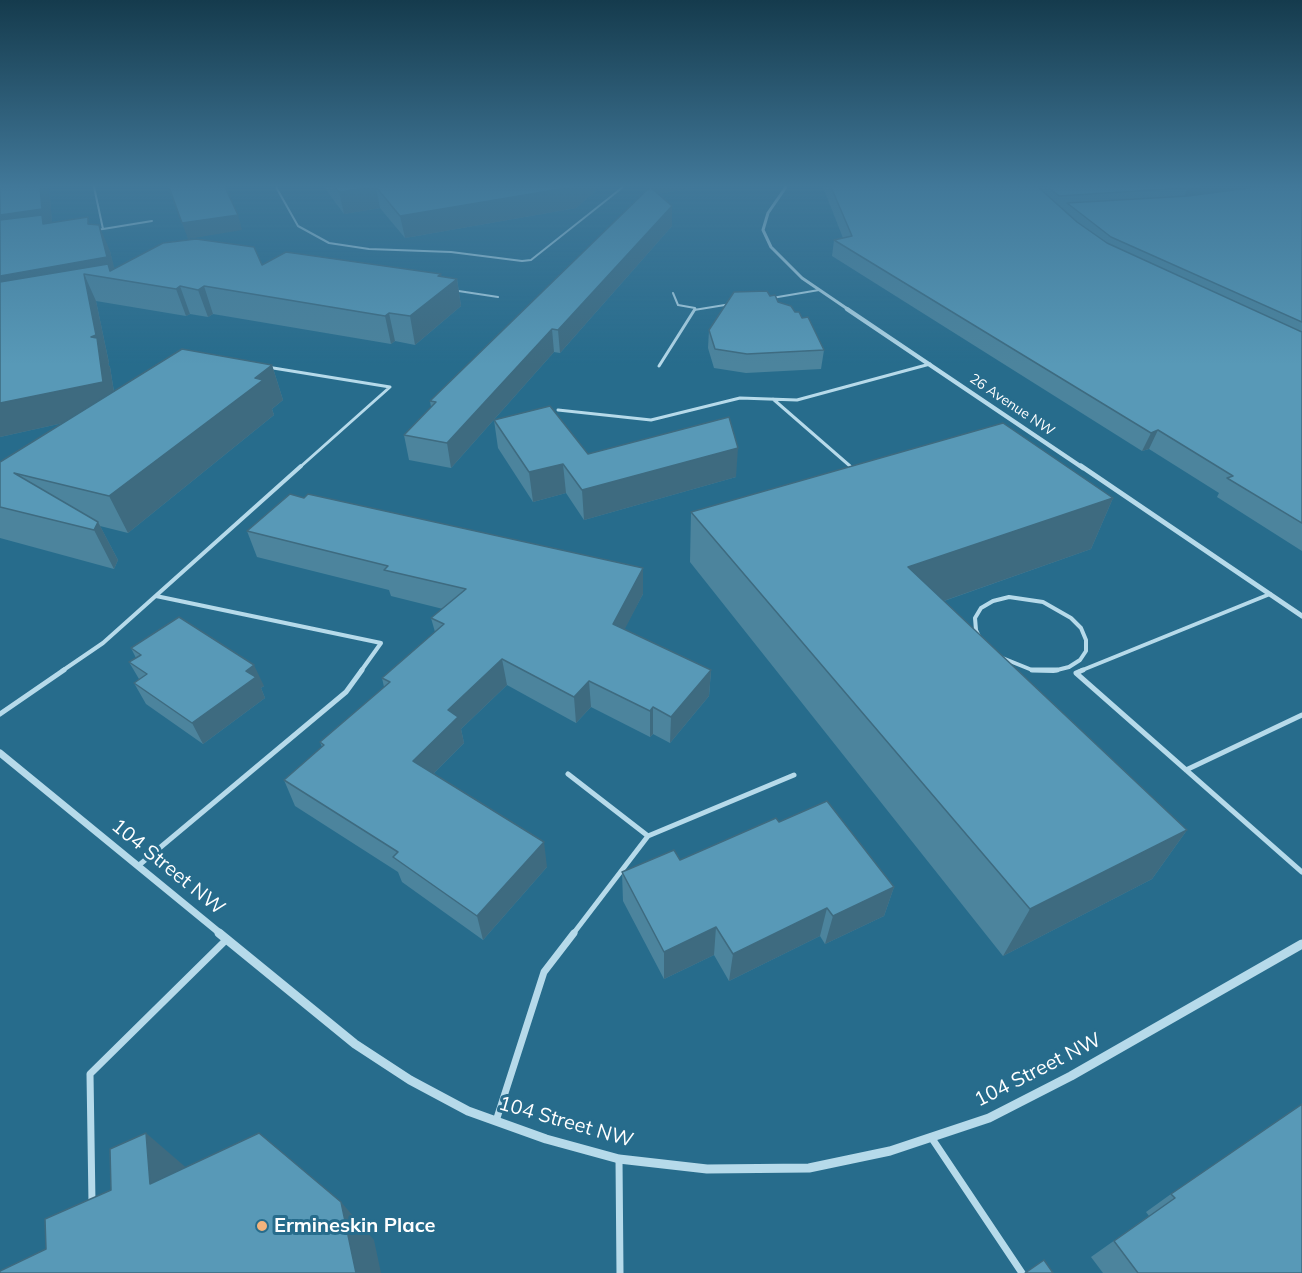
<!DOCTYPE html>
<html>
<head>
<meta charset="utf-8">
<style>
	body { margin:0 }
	canvas { display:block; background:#276c8c }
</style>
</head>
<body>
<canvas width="1302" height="1273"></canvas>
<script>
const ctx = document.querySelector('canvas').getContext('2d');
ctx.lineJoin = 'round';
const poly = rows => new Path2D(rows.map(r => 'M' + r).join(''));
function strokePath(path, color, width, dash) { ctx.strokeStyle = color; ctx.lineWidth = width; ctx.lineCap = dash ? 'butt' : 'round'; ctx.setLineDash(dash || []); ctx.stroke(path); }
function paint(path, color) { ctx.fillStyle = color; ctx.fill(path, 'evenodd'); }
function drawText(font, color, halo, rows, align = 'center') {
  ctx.font = font + ' Mulish,sans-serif'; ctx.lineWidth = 6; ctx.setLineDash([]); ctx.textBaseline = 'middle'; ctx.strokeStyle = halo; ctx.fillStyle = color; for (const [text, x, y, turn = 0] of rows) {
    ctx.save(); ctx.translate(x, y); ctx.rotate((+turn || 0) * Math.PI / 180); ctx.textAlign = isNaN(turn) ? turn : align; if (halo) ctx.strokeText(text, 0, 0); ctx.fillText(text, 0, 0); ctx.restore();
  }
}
strokePath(poly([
	[94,187,103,229,95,230],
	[276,187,298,226,329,243,369,249,451,252,522,261,531,260,623,187],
	[103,229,152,221],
	[452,290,498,297],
	[673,293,678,305,695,308],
	[772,298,819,290],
	[694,310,731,304]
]), '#b6daea', 2);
strokePath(poly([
	[659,366,695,309],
	[267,367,390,387,299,468],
	[773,399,850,466],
	[558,410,651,420,740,398,797,400,930,364]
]), '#b6daea', 3);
strokePath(poly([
	[156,596,381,643,361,671],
	[1009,597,1043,602,1071,618,1081,628,1086,640,1086,651,1080,660,1069,667,1053,671,1032,670,995,655,982,643,976,630,975,618,981,608,993,601,1009,597],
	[62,671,103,643,301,466],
	[1080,671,1270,594]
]), '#b6daea', 4);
strokePath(poly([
	[1032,670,1057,670],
	[1083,670,1076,673,1302,872],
	[0,714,64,670],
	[1186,770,1302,715],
	[568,774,648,836],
	[138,866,346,692,362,670],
	[573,934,648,836,794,775]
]), '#b6daea', 5);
strokePath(poly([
	[496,1121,544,972,574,933],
	[931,1137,1022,1273],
	[619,1159,620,1273],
	[92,1203,90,1074,227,939]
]), '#b6daea', 7);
strokePath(poly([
	[786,187,768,213,763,230,771,247,802,278,849,310]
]), '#b6daea', 3);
strokePath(poly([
	[847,309,1083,468]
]), '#b6daea', 4.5);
strokePath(poly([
	[1081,466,1302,616]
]), '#b6daea', 5);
strokePath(poly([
	[0,753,221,934]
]), '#b6daea', 7);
strokePath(poly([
	[219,933,355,1044,410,1080,468,1111,546,1139,619,1159,707,1169,809,1168,890,1151,989,1118,1071,1076,1302,944]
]), '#b6daea', 9);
paint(poly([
	[0,187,49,187,52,223,91,224,110,251,114,269,262,265,441,277,457,279,461,306,415,345,395,341,391,344,213,314,208,317,190,314,186,316,96,301,109,363,108,364,110,367,114,392,272,365,283,400,272,409,274,415,128,533,100,526,118,560,114,569,0,538,0,462,63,423,0,437],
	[324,187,600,187,576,208,405,238,380,208,344,214],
	[645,187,696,187,658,194,672,206,672,226,560,353,554,352,451,468,409,460,404,435,431,407,430,401,648,190],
	[823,187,1302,187,1302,551,1217,497,1219,493,1149,449,1142,451,832,256,834,240,843,238],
	[778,302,802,318,824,350,821,369,746,373,714,368,708,348,709,330],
	[494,420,588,454,736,477,584,520,566,493,533,502,498,448],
	[1113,498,1091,549,944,601,1187,830,1152,879,1003,956,690,562,691,512],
	[247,531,643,594,624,629,711,670,709,696,670,743,653,734,650,737,591,707,576,723,507,685,461,729,464,743,433,774,547,867,483,940,402,882,398,872,295,806,284,780,322,747,320,742,384,687,382,678,435,632,431,618,443,609,391,596,389,590,257,557],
	[131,648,264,686,261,688,265,698,203,744,146,704,134,683,139,679,129,662,136,658],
	[779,822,894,887,884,916,825,944,820,936,729,981,714,955,664,979,623,901,622,872,680,860],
	[1171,1194,1302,1273,1103,1273,1091,1257,1149,1216,1146,1212]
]), '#4c849d');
paint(poly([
	[40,187,49,187,53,233,0,242,0,215],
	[376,187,380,208,344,214,339,192],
	[572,187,600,187,576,208,405,238,400,216],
	[652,187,696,187,652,195],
	[1199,187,1302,187,1182,203,1187,189],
	[672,206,672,226,560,353,558,330],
	[238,215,242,230,188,239,182,223],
	[99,225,110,251,117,279,84,274,96,301,109,363,108,364,110,367,117,411,0,437,0,276],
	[441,274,443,290,457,279,461,306,415,345,410,316,438,276],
	[180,286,190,314,186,316,176,289],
	[204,286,213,314,208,317,198,290],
	[389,313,395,341,391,344,385,316],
	[552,329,554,352,451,468,447,443],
	[272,365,283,400,272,409,274,415,128,533,109,496],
	[1158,430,1149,449,1142,451,1151,433],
	[738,448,736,477,584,520,582,490],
	[563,464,566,493,533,502,529,472],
	[1113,498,1091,549,895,618,908,567],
	[98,522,118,560,114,569,94,530],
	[643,568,643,594,614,650,613,624],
	[502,659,507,685,461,729,464,743,420,787,413,761,448,710],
	[254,665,264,686,261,688,265,698,203,744,192,723,246,671],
	[711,670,709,696,670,743,671,717],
	[589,681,591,707,576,723,574,697],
	[653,707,653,734,650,737,650,711],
	[1187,830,1152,879,1003,956,1030,909],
	[544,842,547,867,483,940,477,916],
	[894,887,884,916,825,944,833,916],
	[827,908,820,936,729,981,733,954],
	[716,927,714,955,664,979,664,952],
	[146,1133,197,1177,150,1184],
	[341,1202,374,1240,381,1273,356,1273]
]), '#3e6b80');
const building = poly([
	[0,187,40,187,42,209,0,215,0,187],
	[169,187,225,187,238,215,182,223,169,187],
	[335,187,374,187,339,192,335,187],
	[376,187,572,187,400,216,376,187],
	[650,187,672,206,558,330,552,329,447,443,404,435,436,402,430,401,650,187],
	[831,187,1038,187,1077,222,1107,243,1302,332,1302,523,1227,478,1233,476,1158,430,1151,433,834,240,852,236,831,187],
	[1048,187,1199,187,1059,196,1048,187],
	[1256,187,1302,187,1302,322,1111,237,1067,203,1188,196,1256,187],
	[42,215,43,224,88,217,88,224,99,225,107,257,0,276,0,220,42,215],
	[196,239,254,247,262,265,286,252,441,274,438,276,457,279,410,316,389,313,385,316,204,286,198,290,180,286,176,289,84,274,96,335,91,337,97,338,103,382,0,403,0,282,108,264,110,271,163,243,196,239],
	[767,291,770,296,775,295,778,302,791,306,795,312,799,312,802,318,808,317,824,350,747,354,715,349,709,330,734,292,767,291],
	[182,349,272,365,255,378,263,380,109,496,14,473,98,522,94,530,0,507,0,462,182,349],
	[550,406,588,454,729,417,738,448,582,490,563,464,529,472,494,420,550,406],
	[1003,423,1113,498,908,567,1187,830,1030,909,691,512,1003,423],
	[290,494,304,498,308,494,643,568,613,624,711,670,671,717,653,707,650,711,589,681,574,697,502,659,448,710,458,717,413,761,544,842,477,916,393,857,398,852,284,780,324,745,320,742,390,682,382,678,444,624,431,618,466,589,384,570,388,566,247,531,290,494],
	[179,617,254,665,246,671,256,677,192,723,134,683,147,674,129,662,141,655,131,648,179,617],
	[827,801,894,887,833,916,827,908,733,954,716,927,664,952,622,872,674,850,680,860,776,818,779,822,827,801],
	[1302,1104,1302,1273,1138,1273,1114,1241,1175,1198,1171,1194,1302,1104],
	[146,1133,150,1184,259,1133,341,1202,356,1273,0,1273,0,1271,46,1249,45,1219,111,1190,110,1149,146,1133],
	[1044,1260,1053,1273,1025,1273,1044,1260]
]);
paint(building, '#5899b7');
strokePath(building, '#3e6b80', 1.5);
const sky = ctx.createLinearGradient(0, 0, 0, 365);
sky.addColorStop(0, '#153b4d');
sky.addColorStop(0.51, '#417899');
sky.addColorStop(1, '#41789900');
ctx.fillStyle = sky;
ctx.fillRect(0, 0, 1302, 365);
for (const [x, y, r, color] of [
	[262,1226,6,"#f2b37c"]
]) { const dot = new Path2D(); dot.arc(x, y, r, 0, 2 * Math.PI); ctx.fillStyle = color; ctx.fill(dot); strokePath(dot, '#276c8c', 2); }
drawText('14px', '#fff', '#276c8c', [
	["26 Avenue NW",1012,405,34]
]);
drawText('20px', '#fff', '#276c8c', [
	["104 Street NW",168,867,39],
	["104 Street NW",1038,1070,-27],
	["104 Street NW",566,1122,16]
]);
drawText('bold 20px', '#fff', '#276c8c', [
	["Ermineskin Place",274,1226]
], 'left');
</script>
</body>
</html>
